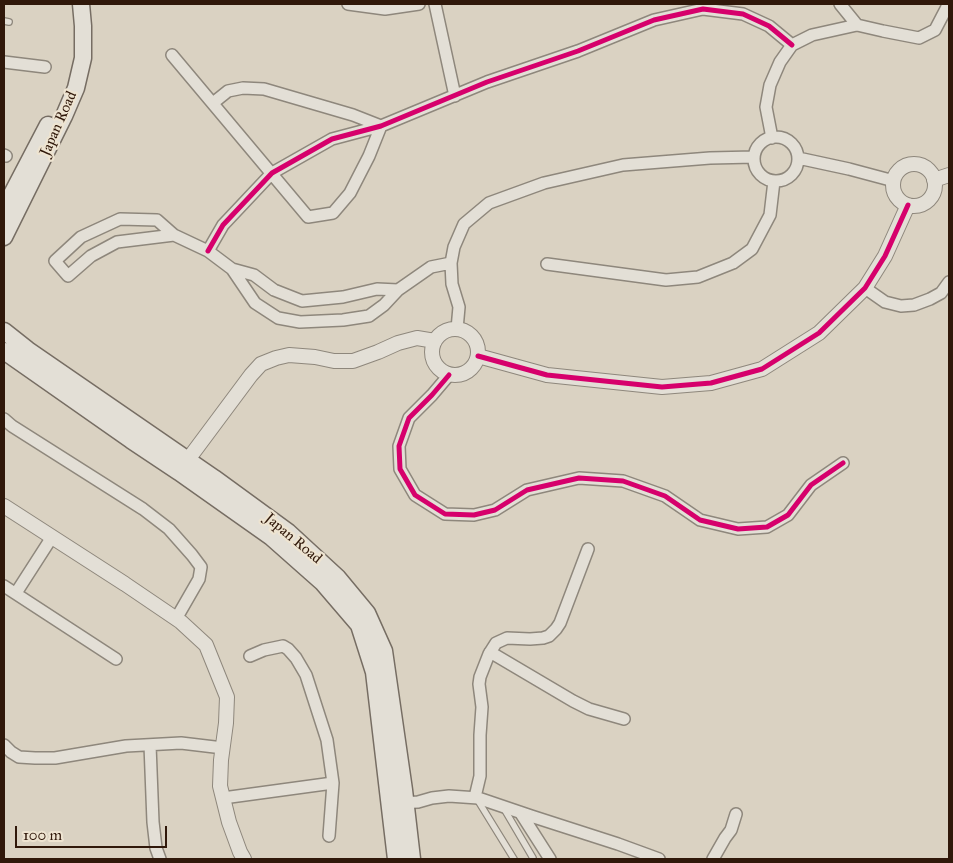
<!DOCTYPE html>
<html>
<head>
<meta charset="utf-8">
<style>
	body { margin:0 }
	#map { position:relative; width:953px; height:863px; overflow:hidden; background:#dad2c2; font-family:"IM FELL Great Primer",serif }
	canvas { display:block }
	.frame { position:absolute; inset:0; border:5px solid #30180a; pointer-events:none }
	.scale { position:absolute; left:15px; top:826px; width:152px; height:22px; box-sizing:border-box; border:2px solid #30180a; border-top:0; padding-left:6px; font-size:15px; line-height:18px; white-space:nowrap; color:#30180a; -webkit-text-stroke:4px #eee4d1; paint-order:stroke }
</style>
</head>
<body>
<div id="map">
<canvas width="953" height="863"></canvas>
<div class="frame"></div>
<div class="scale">100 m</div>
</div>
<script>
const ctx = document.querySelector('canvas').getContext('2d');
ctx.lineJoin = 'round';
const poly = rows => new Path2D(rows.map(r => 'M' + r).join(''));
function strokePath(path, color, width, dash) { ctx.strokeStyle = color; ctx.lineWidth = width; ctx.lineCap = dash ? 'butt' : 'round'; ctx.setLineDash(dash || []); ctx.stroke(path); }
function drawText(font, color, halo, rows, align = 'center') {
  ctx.font = font + ' "IM FELL Great Primer",serif'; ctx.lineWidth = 4.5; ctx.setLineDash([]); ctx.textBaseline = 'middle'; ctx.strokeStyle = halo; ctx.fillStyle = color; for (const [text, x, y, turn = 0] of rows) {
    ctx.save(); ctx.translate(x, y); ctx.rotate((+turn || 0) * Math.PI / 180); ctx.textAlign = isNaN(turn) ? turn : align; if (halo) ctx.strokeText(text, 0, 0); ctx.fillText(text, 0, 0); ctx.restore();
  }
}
const service = poly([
	[4,21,9,22],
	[477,799,514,859],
	[503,807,533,858,532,859]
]);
const minor = poly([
	[348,4,385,9,419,4],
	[435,4,455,96],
	[840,4,857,25],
	[172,55,308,217,333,213,350,193,369,156,381,126,353,115,264,89,243,88,228,91,213,103],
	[4,62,45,67],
	'754 159a22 22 0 1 1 44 0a22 22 0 1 1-44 0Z',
	[772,138,766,107,770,85,780,62,792,45,812,35,857,25,883,31,919,38,935,30,947,7,947,4],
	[4,155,6,156],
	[798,158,849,169,894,181],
	[174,235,117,242,91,256,68,276,55,261,81,237,120,219,157,220,174,235,208,251,232,269,255,303,278,318,300,322,343,320,369,316,384,305,398,290,431,267,451,263],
	[208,251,223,225,272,173,332,139,381,126,487,82,578,51,654,20,703,9,743,14,769,26,792,45],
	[547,264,666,280,698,277,733,263,752,249,770,215,774,181],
	[232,269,254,275,274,290,302,301,343,297,377,289,398,290],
	[865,288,885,302,901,306,914,305,930,299,941,293,949,282],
	[457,329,459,307,452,284,451,263,454,247,464,224,489,203,544,183,623,165,710,158,754,157],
	[449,375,432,395,409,418,399,446,400,469,415,495,445,514,474,515,495,510,527,490,579,478,623,481,665,496,700,520,738,529,767,527,788,515,811,485,843,463],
	[4,419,12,426,143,509,169,529,192,555,201,567,199,579,176,619],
	[4,586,116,659],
	[16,593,52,537],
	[490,652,573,701,589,709,624,719],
	[250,656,264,650,283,646,288,649,296,658,306,675,327,740,333,783,329,836],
	[4,745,11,752,19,757,35,758,55,758,126,746,181,743,223,748],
	[150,745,153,822,156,848,160,859],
	[475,797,480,776,480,735,482,707,479,684,480,677,489,654,496,643,507,638,530,639,543,638,549,636,556,629,560,623,588,549],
	[223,798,333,783],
	[399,803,418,802,432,798,449,796,478,798,531,816,618,844,659,859],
	[520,812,550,859],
	[713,859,725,838,731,830,736,814]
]);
const tertiary = poly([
	'893 185a21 21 0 1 1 42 0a21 21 0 1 1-42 0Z',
	[934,180,949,175],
	'432 352a23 23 0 1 1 46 0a23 23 0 1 1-46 0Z',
	[478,356,547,375,662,387,711,383,762,369,819,333,865,288,885,256,908,205],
	[181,469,251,375,261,364,276,358,289,355,315,357,334,361,353,361,378,352,398,343,417,338,435,341],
	[4,506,125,584,181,622,206,645,227,697,226,723,221,760,220,786,229,822,240,852,244,859]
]);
const secondary = poly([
	[4,209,48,125],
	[4,237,64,116,76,88,83,58,83,26,81,4],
	[4,331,28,350,214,478,288,532,338,578,367,613,384,651,404,790,412,859],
	[4,351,131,440,179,472,271,537,323,583,359,625,374,672,396,859]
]);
strokePath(service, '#8e877c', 8);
strokePath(minor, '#8e877c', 14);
strokePath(tertiary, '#8e877c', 16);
strokePath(secondary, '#766d63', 19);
strokePath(service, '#e3dfd6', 5.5);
strokePath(minor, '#e3dfd6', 11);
strokePath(tertiary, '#e3dfd6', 14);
strokePath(secondary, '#e3dfd6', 16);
strokePath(poly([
	[208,251,223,225,272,173,332,139,381,126,487,82,578,51,654,20,703,9,743,14,769,26,792,45],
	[478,356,547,375,662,387,711,383,762,369,819,333,865,288,885,256,908,205],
	[449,375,432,395,409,418,399,446,400,469,415,495,445,514,474,515,495,510,527,490,579,478,623,481,665,496,700,520,738,529,767,527,788,515,811,485,843,463]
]), '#d6006c', 5);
drawText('15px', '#30180a', '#eee4d1', [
	["Japan Road",59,124,-66],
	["Japan Road",293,539,40]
]);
</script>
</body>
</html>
